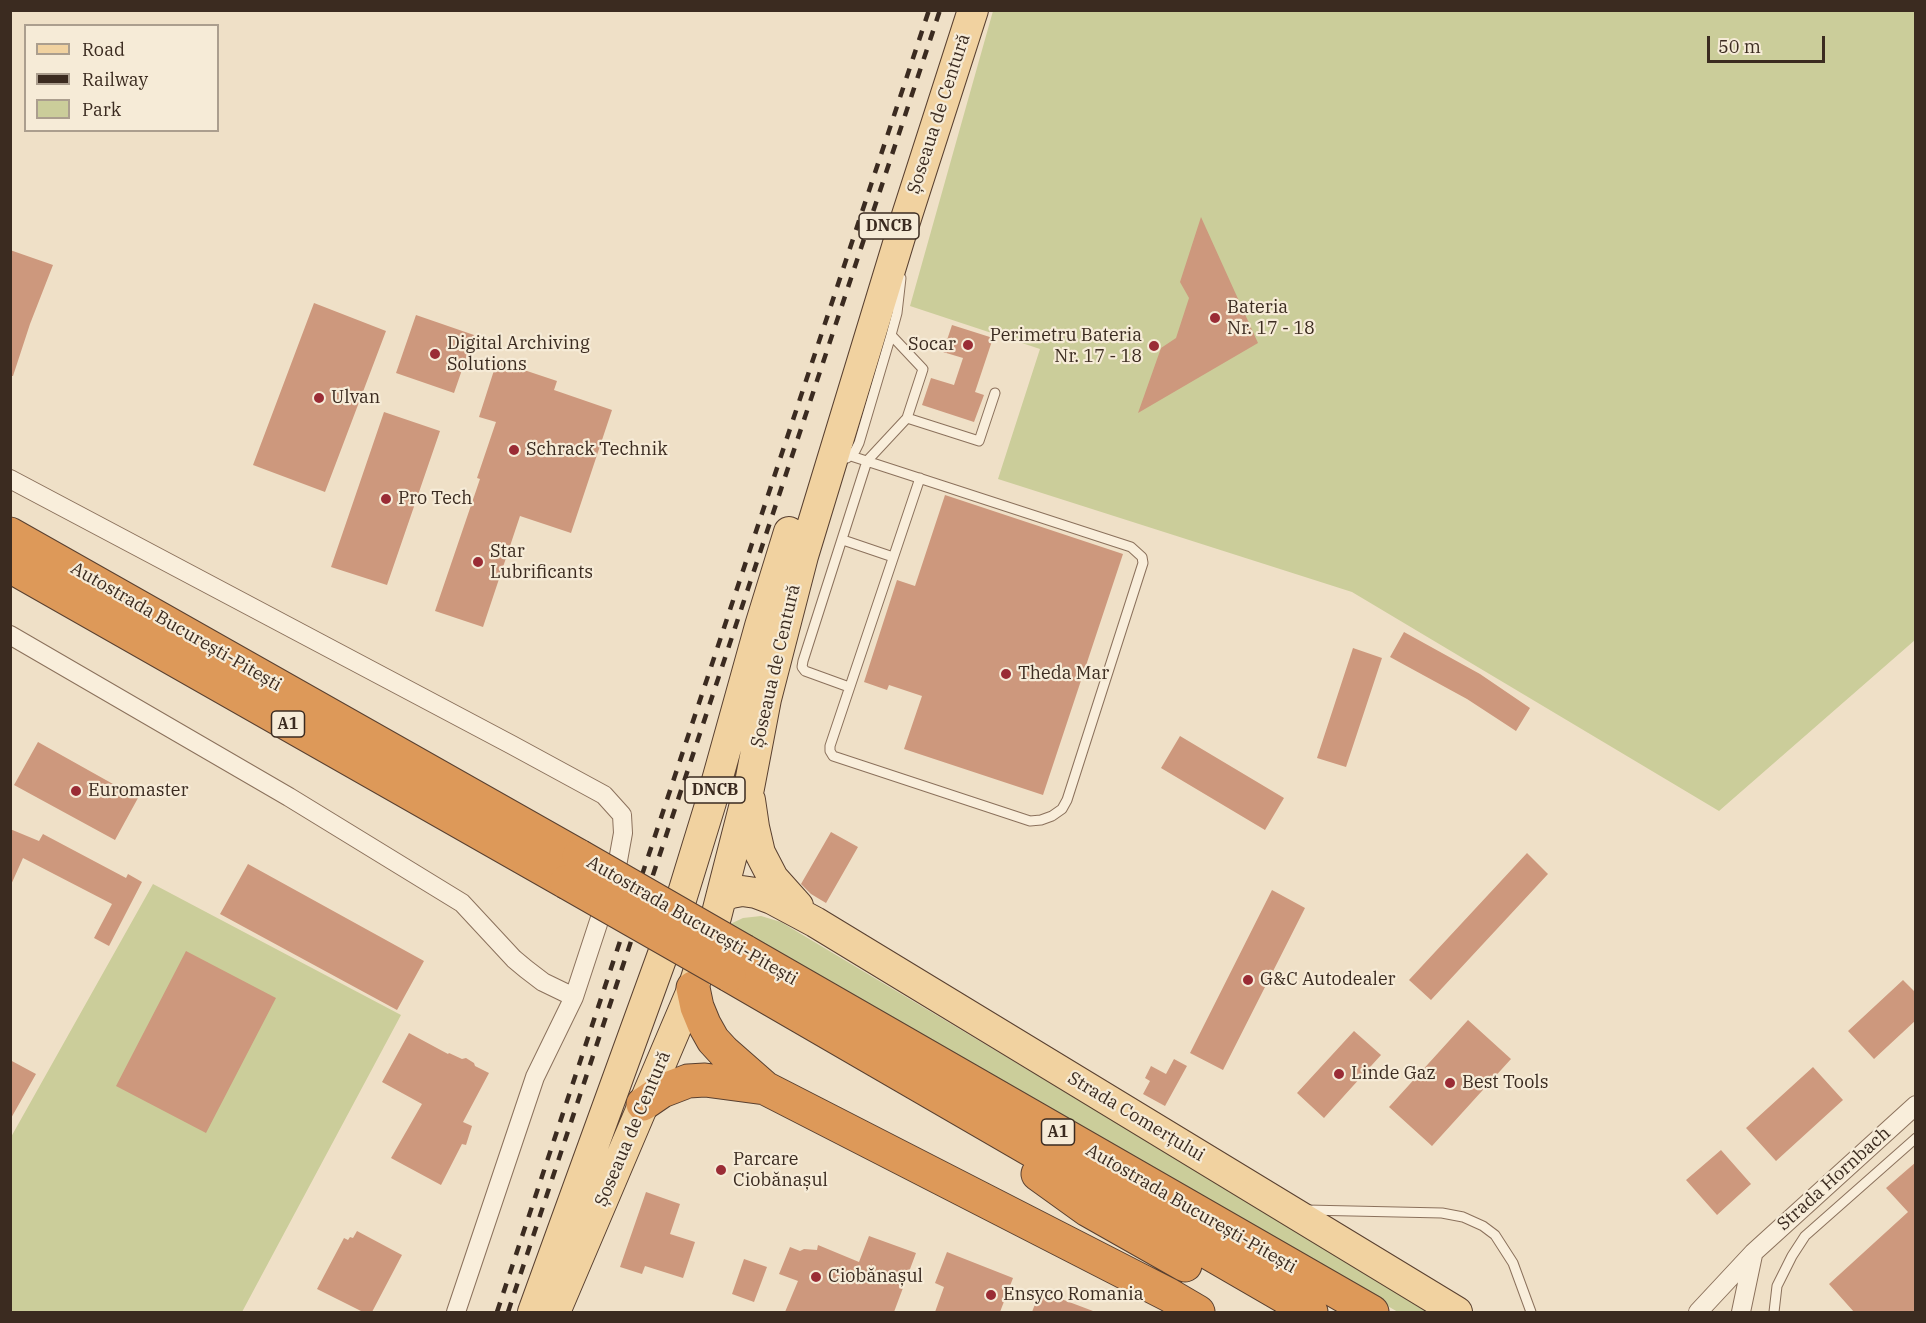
<!DOCTYPE html>
<html>
<head>
<meta charset="utf-8">
<style>
	body { margin:0 }
	#map { position:relative; width:1926px; height:1323px; overflow:hidden; background:#efe0c7; font-family:"IBM Plex Serif",serif }
	canvas { display:block }
	.frame { position:absolute; inset:0; border:12px solid #3b2b20; pointer-events:none }
	.legend { position:absolute; left:24px; top:24px; width:195px; height:108px; box-sizing:border-box; background:#f6ebd7; border:2px solid #ab9e8e; margin:0; padding:8px 10px; list-style:none; font-size:18px; color:#3b2b20 }
	.legend li { display:flex; align-items:center; gap:12px; height:30px }
	.legend b { width:30px; border:2px solid #ab9e8e }
	.scale { position:absolute; left:1707px; top:36px; width:118px; height:27px; box-sizing:border-box; border:3px solid #3b2b20; border-top:0; padding-left:8px; font-size:18px; line-height:21px; white-space:nowrap; color:#3b2b20; -webkit-text-stroke:4px #f6ebd7; paint-order:stroke }
</style>
</head>
<body>
<div id="map">
<canvas width="1926" height="1323"></canvas>
<div class="frame"></div>
<ul class="legend">
<li><b style="height:8px;background:#f1d2a0"></b>Road</li>
<li><b style="height:8px;background:#3b2b20"></b>Railway</li>
<li><b style="height:16px;background:#cbcd9a"></b>Park</li>
</ul>
<div class="scale">50 m</div>
</div>
<script>
const ctx = document.querySelector('canvas').getContext('2d');
ctx.lineJoin = 'round';
function paint(path, color) { ctx.fillStyle = color; ctx.fill(path, 'evenodd'); }
const poly = rows => new Path2D(rows.map(r => 'M' + r).join(''));
function strokePath(path, color, width, dash) { ctx.strokeStyle = color; ctx.lineWidth = width; ctx.lineCap = dash ? 'butt' : 'round'; ctx.setLineDash(dash || []); ctx.stroke(path); }
function drawText(font, color, halo, rows, align = 'center') {
  ctx.font = font + ' "IBM Plex Serif",serif'; ctx.lineWidth = 4.5; ctx.setLineDash([]); ctx.textBaseline = 'middle'; ctx.strokeStyle = halo; ctx.fillStyle = color; for (const [text, x, y, turn = 0] of rows) {
    ctx.save(); ctx.translate(x, y); ctx.rotate((+turn || 0) * Math.PI / 180); ctx.textAlign = isNaN(turn) ? turn : align; if (halo) ctx.strokeText(text, 0, 0); ctx.fillText(text, 0, 0); ctx.restore();
  }
}
paint(poly([
	[993,11,1915,11,1915,640,1719,811,1352,592,998,479,1040,349,910,306],
	[153,884,401,1015,242,1312,11,1312,11,1137],
	[761,916,781,922,1432,1312,1398,1312,726,926,743,918]
]), '#cbcd9a');
paint(poly([
	[1201,217,1258,343,1138,413,1161,348,1176,338,1189,298,1180,282],
	[10,250,53,265,30,324,13,376,10,376],
	[314,303,386,331,325,492,253,465],
	[416,315,474,335,454,393,396,373],
	[952,325,993,338,975,392,984,395,974,422,922,405,931,378,954,385,963,358,943,352],
	[497,361,557,381,554,390,612,410,571,533,520,516,483,627,435,611,480,479,477,478,496,422,479,417],
	[384,412,440,431,387,585,331,567],
	[945,495,1123,554,1043,795,904,749,922,696,889,685,887,690,864,682,897,580,915,586],
	[1404,632,1480,674,1530,708,1516,731,1467,699,1390,657],
	[1353,648,1382,658,1346,767,1317,758],
	[1180,736,1284,798,1265,830,1161,768],
	[38,742,138,798,115,840,14,785],
	[10,829,39,841,43,834,126,878,128,874,142,882,109,946,94,938,112,904,23,858,10,887],
	[831,832,858,847,826,903,811,894,801,884],
	[1527,853,1548,874,1431,1000,1409,980],
	[248,864,424,961,397,1010,220,914],
	[1272,890,1305,908,1223,1070,1190,1053],
	[186,951,276,998,206,1133,116,1086],
	[1903,980,1916,993,1916,1020,1874,1059,1848,1031],
	[1468,1020,1511,1059,1432,1146,1389,1107],
	[1354,1031,1381,1055,1324,1118,1297,1093],
	[409,1033,448,1054,449,1053,462,1059,466,1058,474,1063,475,1066,489,1073,463,1122,472,1126,466,1145,462,1144,441,1185,391,1158,422,1104,382,1082],
	[1174,1059,1187,1066,1165,1106,1143,1094,1150,1081,1145,1078,1151,1066,1166,1074],
	[10,1060,36,1074,10,1120],
	[1813,1067,1843,1100,1776,1161,1746,1128],
	[1721,1150,1751,1184,1717,1215,1686,1180],
	[1916,1162,1916,1312,1854,1312,1829,1284,1908,1212,1886,1188],
	[646,1192,680,1204,670,1234,695,1242,683,1278,645,1266,642,1274,620,1267],
	[357,1231,402,1255,372,1312,363,1312,317,1289,344,1238,348,1240,350,1237,353,1238],
	[869,1236,916,1253,894,1312,785,1312,798,1281,779,1274,790,1247,800,1251,804,1249,817,1250,818,1245,859,1262],
	[947,1252,1013,1278,1000,1312,935,1312,944,1287,935,1283],
	[744,1259,767,1267,754,1302,732,1294],
	[1040,1291,1093,1311,1093,1312,1032,1312]
]), '#cd987d');
const lane = poly([
	[907,418,979,441,995,393],
	[851,456,1131,547,1142,557,1143,563,1067,800,1062,809,1052,816,1041,820,1030,821,833,756,830,751,830,746,920,478],
	[847,458,855,451,859,443,891,335,897,313,901,278],
	[843,540,893,557],
	[849,687,805,671,802,667,803,661,867,461,907,418,923,369,891,335],
	[1307,1210,1442,1213,1463,1217,1483,1226,1495,1235,1513,1263,1531,1312],
	[1774,1312,1777,1286,1792,1256,1805,1236,1916,1138]
]);
const street = poly([
	[10,479,512,745,604,795,622,815,623,833,617,866,574,997,535,1077,456,1312],
	[10,635,289,797,462,903,514,959,526,969,543,982,574,997],
	[1698,1312,1753,1253,1916,1105],
	[1741,1312,1753,1255]
]);
const primary = poly([
	[750,800,754,827,760,853,773,878,798,906],
	[722,897,731,893,742,891,756,893,772,899,815,922,1457,1312],
	[533,1312,672,929,711,802,760,626,789,532],
	[555,1312,693,988,716,917,749,788,766,699,803,556,900,237,973,10]
]);
const highway = poly([
	[10,534,579,856],
	[10,566,566,882],
	[744,951,1372,1312],
	[729,975,1311,1312],
	[693,988,697,1007,704,1024,713,1040,724,1052,765,1088,1169,1295,1198,1312],
	[643,1104,662,1091,688,1081,705,1080,765,1088],
	[1038,1174,1088,1210,1185,1265]
]);
strokePath(lane, '#8b715c', 11);
strokePath(street, '#8b715c', 20);
strokePath(primary, '#594030', 32);
strokePath(highway, '#594030', 35);
strokePath(lane, '#f9eedb', 9);
strokePath(street, '#f9eedb', 18);
strokePath(primary, '#f1d2a0', 30);
strokePath(highway, '#dd9959', 33);
strokePath(poly([
	[497,1312,929,10],
	[508,1312,940,10]
]), '#3b2b20', 4.5, [10, 10]);
const highwayBridge = poly([
	[579,856,744,951],
	[566,882,729,975]
]);
strokePath(highwayBridge, '#594030', 35, []);
strokePath(highwayBridge, '#dd9959', 33);
for (const [x, y, r, color] of [
	[1215,318,6,"#9a2c35"],
	[968,345,6,"#9a2c35"],
	[1154,346,6,"#9a2c35"],
	[435,354,6,"#9a2c35"],
	[319,398,6,"#9a2c35"],
	[514,450,6,"#9a2c35"],
	[386,499,6,"#9a2c35"],
	[478,562,6,"#9a2c35"],
	[1006,674,6,"#9a2c35"],
	[76,791,6,"#9a2c35"],
	[1248,980,6,"#9a2c35"],
	[1339,1074,6,"#9a2c35"],
	[1450,1083,6,"#9a2c35"],
	[721,1170,6,"#9a2c35"],
	[816,1277,6,"#9a2c35"],
	[991,1295,6,"#9a2c35"]
]) { const dot = new Path2D(); dot.arc(x, y, r, 0, 2 * Math.PI); ctx.fillStyle = color; ctx.fill(dot); strokePath(dot, '#f6ebd7', 2); }
for (const [x, y, w] of [
	[889,226,60],
	[288,724,33],
	[715,790,60],
	[1058,1132,33]
]) { const box = new Path2D(); box.roundRect(x - w / 2, y - 13, w, 26, 4.5); ctx.fillStyle = '#f6ebd7'; ctx.fill(box); strokePath(box, '#3b2b20', 1.5); }
drawText('bold 16px', '#3b2b20', null, [
	["DNCB",889,226],
	["A1",288,724],
	["DNCB",715,790],
	["A1",1058,1132]
]);
drawText('18px', '#3b2b20', '#f6ebd7', [
	["Șoseaua de Centură",939,114,-72],
	["Autostrada București-Pitești",176,627,30],
	["Șoseaua de Centură",776,666,-77],
	["Autostrada București-Pitești",692,921,30],
	["Strada Comerțului",1136,1117,31],
	["Șoseaua de Centură",633,1129,-67],
	["Strada Hornbach",1834,1179,-42],
	["Autostrada București-Pitești",1191,1209,30]
]);
drawText('18px', '#3b2b20', '#f6ebd7', [
	["Bateria",1227,308],
	["Nr. 17 - 18",1227,329],
	["Perimetru Bateria",1142,336,"right"],
	["Nr. 17 - 18",1142,357,"right"],
	["Digital Archiving",447,344],
	["Solutions",447,365],
	["Socar",956,345,"right"],
	["Ulvan",331,398],
	["Schrack Technik",526,450],
	["Pro Tech",398,499],
	["Star",490,552],
	["Lubrificants",490,573],
	["Theda Mar",1018,674],
	["Euromaster",88,791],
	["G&C Autodealer",1260,980],
	["Linde Gaz",1351,1074],
	["Best Tools",1462,1083],
	["Parcare",733,1160],
	["Ciobănașul",733,1181],
	["Ciobănașul",828,1277],
	["Ensyco Romania",1003,1295]
], 'left');
</script>
</body>
</html>
